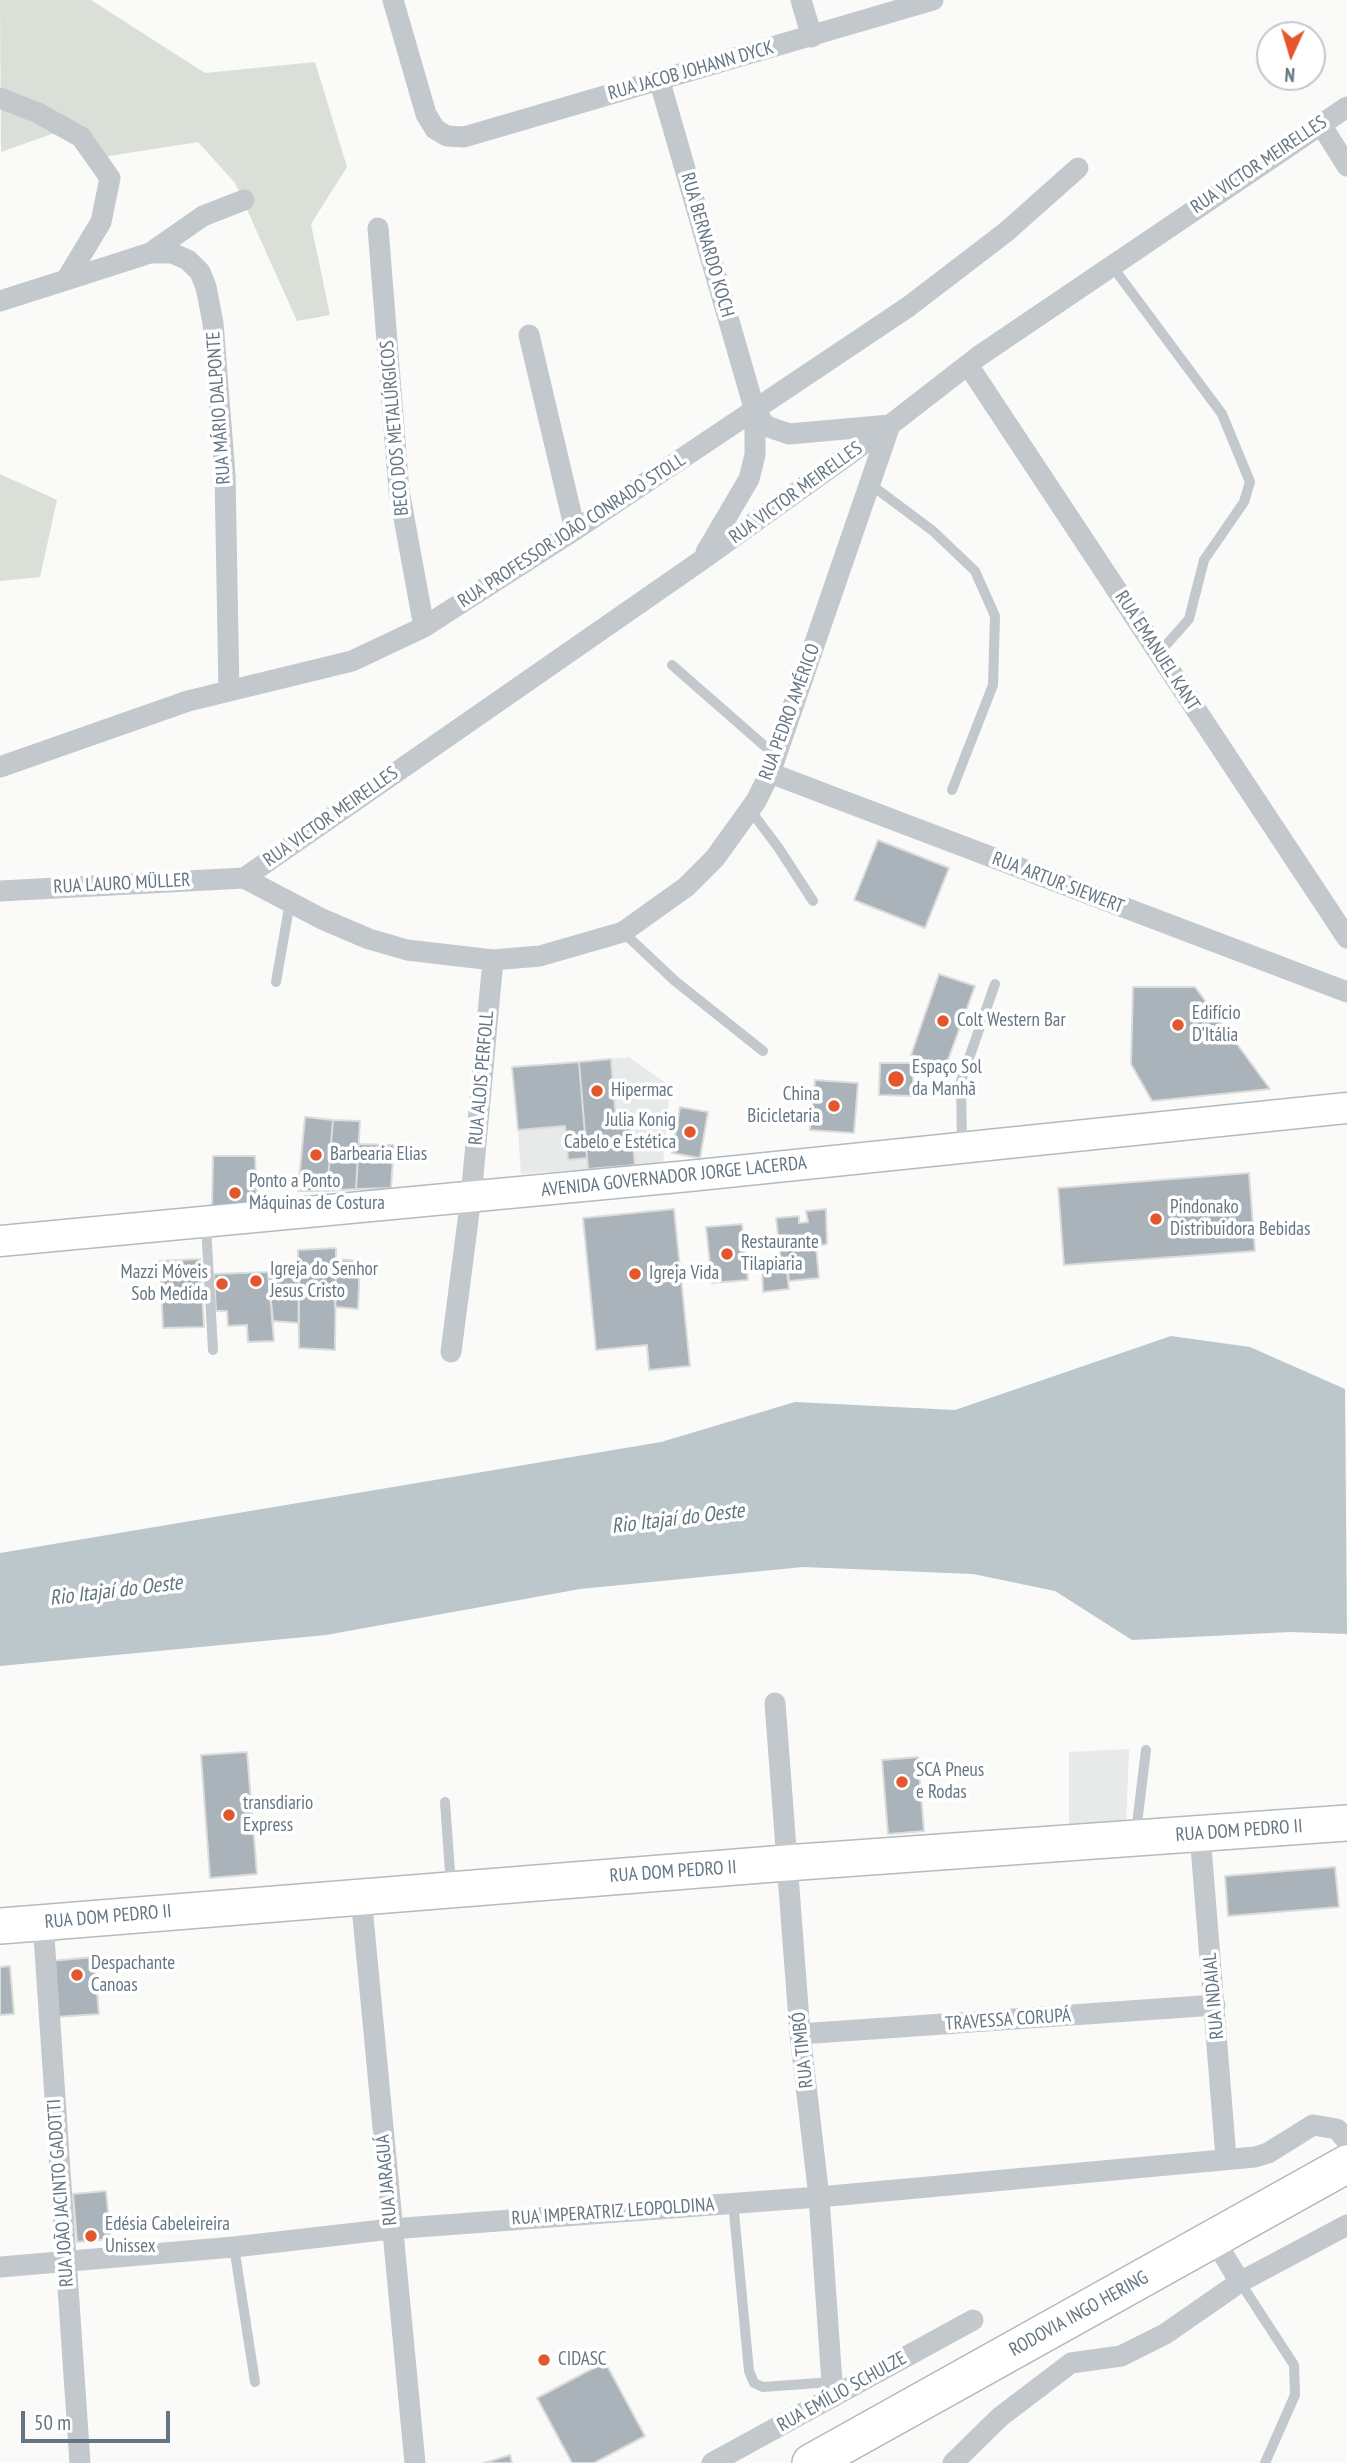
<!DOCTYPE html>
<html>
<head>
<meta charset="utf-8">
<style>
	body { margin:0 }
	#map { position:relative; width:1347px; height:2463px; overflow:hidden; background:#fafaf8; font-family:"PT Sans Narrow",sans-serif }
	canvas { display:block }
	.north { position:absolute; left:1256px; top:21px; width:70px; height:70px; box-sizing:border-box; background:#fff; border:2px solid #c1c8cd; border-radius:50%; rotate:184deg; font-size:19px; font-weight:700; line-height:28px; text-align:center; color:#657683 }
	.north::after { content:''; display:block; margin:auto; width:24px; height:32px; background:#e4572e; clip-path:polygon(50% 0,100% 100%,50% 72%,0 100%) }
	.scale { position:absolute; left:21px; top:2411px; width:149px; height:32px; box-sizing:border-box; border:4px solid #657683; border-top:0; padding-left:9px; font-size:21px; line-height:24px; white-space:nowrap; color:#657683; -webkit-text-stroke:5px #fff; paint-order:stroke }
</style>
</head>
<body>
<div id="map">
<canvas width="1347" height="2463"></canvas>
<div class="north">N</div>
<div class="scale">50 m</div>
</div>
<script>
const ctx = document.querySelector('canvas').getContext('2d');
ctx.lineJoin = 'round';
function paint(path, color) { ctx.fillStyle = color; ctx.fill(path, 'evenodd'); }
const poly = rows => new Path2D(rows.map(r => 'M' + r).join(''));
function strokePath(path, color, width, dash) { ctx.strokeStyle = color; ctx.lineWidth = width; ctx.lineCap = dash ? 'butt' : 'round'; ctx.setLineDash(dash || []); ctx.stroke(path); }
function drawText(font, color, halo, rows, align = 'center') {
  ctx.font = font + ' "PT Sans Narrow",sans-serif'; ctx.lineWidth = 7; ctx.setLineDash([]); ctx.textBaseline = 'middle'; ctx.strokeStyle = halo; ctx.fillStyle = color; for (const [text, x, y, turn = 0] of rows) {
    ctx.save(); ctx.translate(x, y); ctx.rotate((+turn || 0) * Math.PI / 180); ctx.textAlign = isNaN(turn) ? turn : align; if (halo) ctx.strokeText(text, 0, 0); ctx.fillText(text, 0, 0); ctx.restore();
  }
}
paint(poly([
	[629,1057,670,1086,663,1163,635,1165,631,1120,616,1121,611,1059],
	[565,1126,568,1160,587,1158,588,1169,521,1174,518,1130],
	[1129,1749,1126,1827,1069,1830,1069,1752]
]), '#e8e9e9');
paint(poly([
	[0,0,91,0,205,73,315,62,347,167,311,224,330,315,297,321,235,183,198,142,103,157,80,124,1,152],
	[0,474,57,500,40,577,0,581]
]), '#dadfd7');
paint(poly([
	[1171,1336,1250,1347,1345,1389,1347,1634,1290,1632,1132,1640,1055,1591,973,1574,803,1567,580,1589,326,1635,0,1666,0,1553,661,1442,795,1402,955,1410]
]), '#bbc7cb');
const building = poly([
	[878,840,949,868,925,928,854,900,878,840],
	[939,974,975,986,945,1068,911,1055,939,974],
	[1133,987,1195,987,1270,1089,1152,1101,1131,1064,1133,987],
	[611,1059,616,1121,631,1120,635,1165,588,1169,579,1062,611,1059],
	[579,1062,587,1158,568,1160,565,1126,518,1130,512,1067,579,1062],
	[880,1063,912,1063,914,1096,879,1095,880,1063],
	[815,1080,858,1083,854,1133,810,1130,815,1080],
	[680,1107,708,1112,700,1158,672,1153,680,1107],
	[305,1117,333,1120,327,1191,298,1191,305,1117],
	[333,1120,360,1121,356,1189,327,1191,333,1120],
	[359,1144,394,1145,391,1188,356,1189,359,1144],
	[213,1156,255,1156,257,1206,212,1207,213,1156],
	[1249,1173,1255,1251,1064,1265,1058,1188,1249,1173],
	[674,1209,690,1366,649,1370,647,1345,596,1350,583,1218,674,1209],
	[826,1209,827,1244,816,1246,819,1278,789,1281,787,1260,781,1261,776,1218,799,1216,799,1223,808,1222,806,1211,826,1209],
	[742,1224,748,1280,712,1283,706,1227,742,1224],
	[336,1248,335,1350,299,1348,298,1250,336,1248],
	[200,1259,204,1327,163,1328,160,1261,200,1259],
	[336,1259,360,1261,358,1309,335,1307,336,1259],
	[781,1263,787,1273,789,1289,763,1292,762,1265,781,1263],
	[299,1271,299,1323,273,1321,268,1272,299,1271],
	[268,1272,274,1341,248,1342,247,1325,228,1326,227,1311,216,1311,214,1274,268,1272],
	[247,1752,257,1874,210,1878,201,1755,247,1752],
	[918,1757,924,1831,888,1834,882,1760,918,1757],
	[1335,1867,1339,1907,1228,1916,1225,1876,1335,1867],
	[94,1957,99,2014,56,2017,51,1961,94,1957],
	[10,1966,14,2014,0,2015,0,1967,10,1966],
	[106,2191,111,2239,77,2242,73,2194,106,2191],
	[605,2362,645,2436,594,2463,572,2463,537,2398,605,2362],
	[510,2455,512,2463,484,2463,510,2455]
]);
paint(building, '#aab3b9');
strokePath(building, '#dcdcda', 2);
const secondary = poly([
	[0,1241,689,1176,1347,1108]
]);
const primary = poly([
	[0,1926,786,1863,1347,1823]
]);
const trunk = poly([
	[811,2463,1347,2164]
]);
strokePath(secondary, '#b3babf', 33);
strokePath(primary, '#b5babe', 38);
strokePath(trunk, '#b4b9bd', 40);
strokePath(poly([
	[1112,266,1222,414,1250,482,1244,502,1204,560,1189,619,1159,653],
	[870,484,933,531,975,571,995,616,993,685,952,790],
	[672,665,776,756],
	[750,810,778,847,813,901],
	[623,932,675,981,763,1051],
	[276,982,290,902],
	[962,1145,961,1081,995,984],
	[206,1225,213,1350],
	[445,1802,451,1886],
	[1136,1832,1146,1750],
	[733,2202,749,2371,754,2383,763,2387,832,2382],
	[234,2247,255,2382],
	[1240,2282,1294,2365,1295,2395,1265,2463]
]), '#c3c8cc', 10);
strokePath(poly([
	[393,0,426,114,435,129,447,136,464,137,933,0],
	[801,0,812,37],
	[659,79,755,411,755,455,749,479,706,552],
	[0,98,38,113,81,137,110,178,101,222,66,280,0,301],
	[1320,123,1347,166],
	[378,228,399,491,424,627],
	[150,253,203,216,244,200],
	[66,280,150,253,172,253,188,260,200,272,206,287,213,323,225,475,229,691],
	[529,335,575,530],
	[968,365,1347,938],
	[0,767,188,701,352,661,424,627,575,530,908,307,1006,232,1078,168],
	[770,773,1347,992],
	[244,878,699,562,890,425,979,356,1347,107],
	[244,878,322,919,369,939,407,950,493,960,540,956,623,932,686,887,715,858,756,801,770,773,890,425,789,434,766,426,755,411],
	[0,891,244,878],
	[451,1352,471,1197,493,960],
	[775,1703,800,2034,819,2197,833,2397],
	[1200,1834,1226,2158],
	[361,1896,415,2463],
	[43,1922,80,2463],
	[800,2034,1215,2005],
	[1214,2239,1240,2282],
	[0,2267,234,2247,391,2229,819,2197,1255,2157,1268,2153,1313,2125,1337,2129,1347,2141],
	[1071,2363,1121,2356,1165,2334,1240,2282,1347,2225],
	[712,2463,973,2320],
	[953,2463,1000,2417,1071,2363]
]), '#c3c8cc', 21);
strokePath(secondary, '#fff', 30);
strokePath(primary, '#fff', 35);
strokePath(trunk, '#fff', 37);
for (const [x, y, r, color] of [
	[943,1021,7,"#e4572e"],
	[1178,1025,7,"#e4572e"],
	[896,1079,9,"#e4572e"],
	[597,1091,7,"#e4572e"],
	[834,1106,7,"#e4572e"],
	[690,1132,7,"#e4572e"],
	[316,1155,7,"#e4572e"],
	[235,1193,7,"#e4572e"],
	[1156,1219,7,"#e4572e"],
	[727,1254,7,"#e4572e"],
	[635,1274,7,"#e4572e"],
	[256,1281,7,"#e4572e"],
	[222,1284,7,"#e4572e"],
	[902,1782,7,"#e4572e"],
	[229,1815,7,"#e4572e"],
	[77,1975,7,"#e4572e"],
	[91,2236,7,"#e4572e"],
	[544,2360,7,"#e4572e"]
]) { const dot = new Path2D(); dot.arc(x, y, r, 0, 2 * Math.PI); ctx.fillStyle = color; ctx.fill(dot); strokePath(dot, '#fff', 2.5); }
drawText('19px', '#657683', '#fff', [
	["RUA JACOB JOHANN DYCK",691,71,-16],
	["RUA VICTOR MEIRELLES",1259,165,-34],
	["RUA BERNARDO KOCH",707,245,74],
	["RUA MÁRIO DALPONTE",219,408,-94],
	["BECO DOS METALÚRGICOS",395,428,-95],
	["RUA VICTOR MEIRELLES",796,493,-36],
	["RUA PROFESSOR JOÃO CONRADO STOLL",572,531,-33],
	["RUA EMANUEL KANT",1157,651,57],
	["RUA PEDRO AMÉRICO",790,712,-70],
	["RUA VICTOR MEIRELLES",331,817,-35],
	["RUA ARTUR SIEWERT",1058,883,21],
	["RUA LAURO MÜLLER",122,884,-3],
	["RUA ALOIS PERFOLL",482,1078,-85],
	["AVENIDA GOVERNADOR JORGE LACERDA",674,1177,-6],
	["RUA DOM PEDRO II",1239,1831,-4],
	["RUA DOM PEDRO II",673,1872,-4],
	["RUA DOM PEDRO II",108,1917,-5],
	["RUA INDAIAL",1214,1996,-95],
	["TRAVESSA CORUPÁ",1008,2020,-4],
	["RUA TIMBÓ",803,2050,-96],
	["RUA JARAGUÁ",387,2180,-95],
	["RUA JOÃO JACINTO GADOTTI",61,2193,-94],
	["RUA IMPERATRIZ LEOPOLDINA",613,2212,-4],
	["RODOVIA INGO HERING",1079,2314,-29],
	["RUA EMÍLIO SCHULZE",842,2392,-29]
]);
drawText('19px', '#657683', '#fff', [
	["Edifício",1192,1014],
	["D'Itália",1192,1036],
	["Colt Western Bar",957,1021],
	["Espaço Sol",912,1068],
	["da Manhã",912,1090],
	["Hipermac",611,1091],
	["China",820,1095,"right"],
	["Bicicletaria",820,1117,"right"],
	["Julia Konig",676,1121,"right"],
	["Cabelo e Estética",676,1143,"right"],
	["Barbearia Elias",330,1155],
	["Ponto a Ponto",249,1182],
	["Máquinas de Costura",249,1204],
	["Pindonako",1170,1208],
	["Distribuidora Bebidas",1170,1230],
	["Restaurante",741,1243],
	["Tilapiaria",741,1265],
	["Igreja do Senhor",270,1270],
	["Jesus Cristo",270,1292],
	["Mazzi Móveis",208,1273,"right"],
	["Sob Medida",208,1295,"right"],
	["Igreja Vida",649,1274],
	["SCA Pneus",916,1771],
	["e Rodas",916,1793],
	["transdiario",243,1804],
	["Express",243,1826],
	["Despachante",91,1964],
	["Canoas",91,1986],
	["Edésia Cabeleireira",105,2225],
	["Unissex",105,2247],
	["CIDASC",558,2360]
], 'left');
drawText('italic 21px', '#60757c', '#fff', [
	["Rio Itajaí do Oeste",678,1519,-7],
	["Rio Itajaí do Oeste",116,1591,-7]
]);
</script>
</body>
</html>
